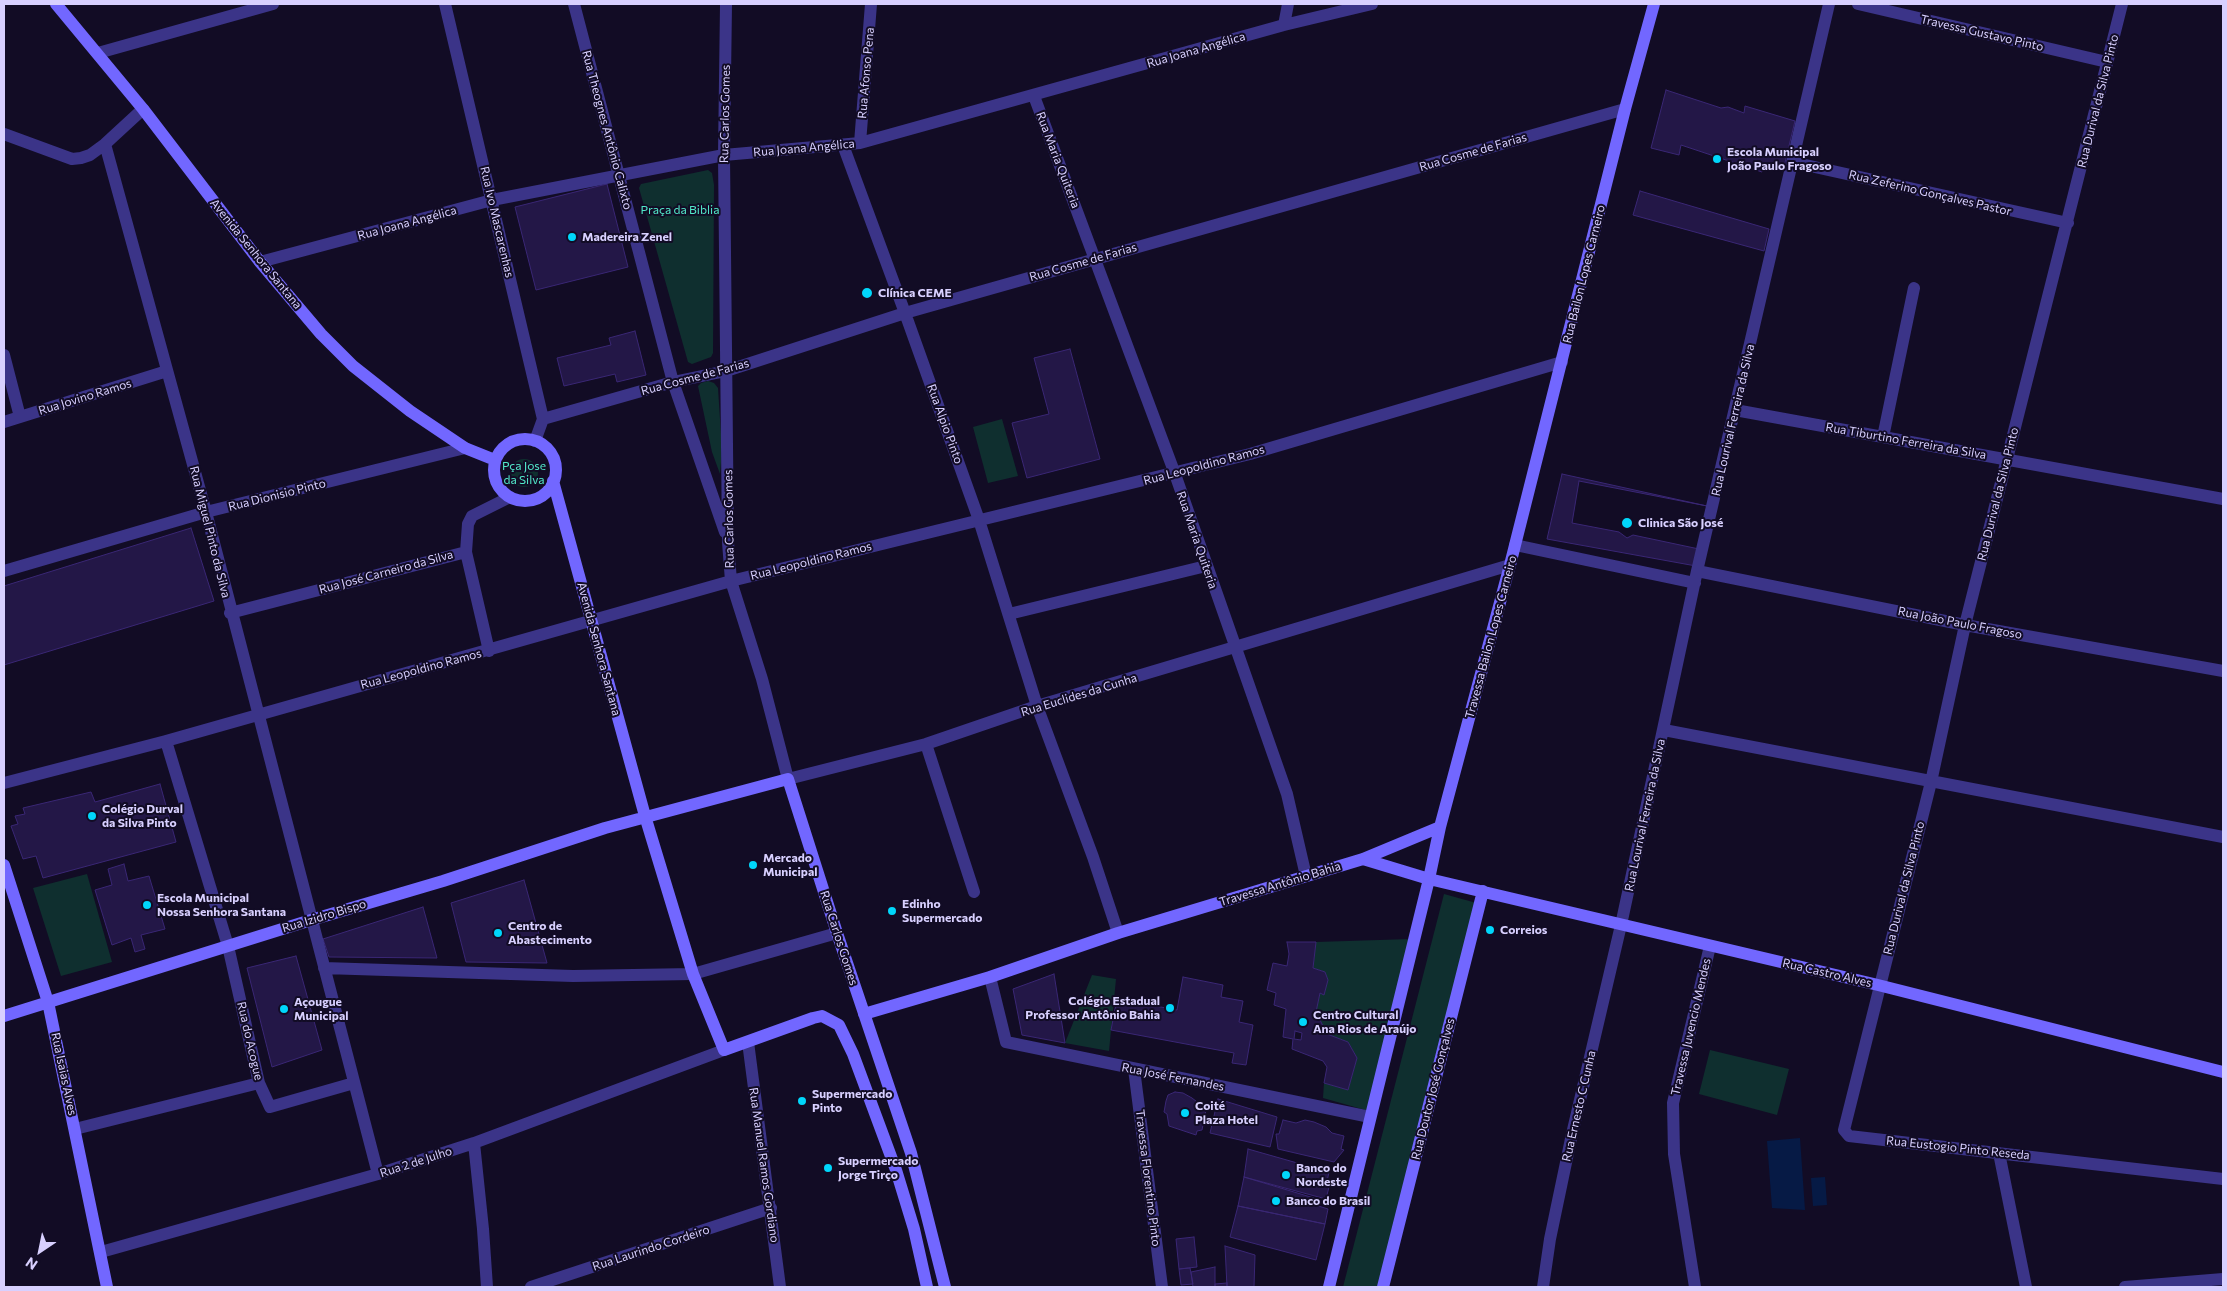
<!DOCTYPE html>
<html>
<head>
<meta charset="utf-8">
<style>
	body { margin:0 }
	#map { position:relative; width:2227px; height:1291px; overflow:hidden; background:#120c25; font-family:Commissioner,sans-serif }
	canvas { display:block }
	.frame { position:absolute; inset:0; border:5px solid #d8d0ff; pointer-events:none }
	.north { position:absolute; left:15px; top:1226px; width:50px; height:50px; -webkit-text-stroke:4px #120c25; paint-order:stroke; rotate:214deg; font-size:14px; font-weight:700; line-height:20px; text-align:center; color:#d8d0ff }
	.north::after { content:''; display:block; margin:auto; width:18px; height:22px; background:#d8d0ff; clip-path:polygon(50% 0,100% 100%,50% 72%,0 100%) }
</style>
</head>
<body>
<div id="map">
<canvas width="2227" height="1291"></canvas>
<div class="frame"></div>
<div class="north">N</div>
</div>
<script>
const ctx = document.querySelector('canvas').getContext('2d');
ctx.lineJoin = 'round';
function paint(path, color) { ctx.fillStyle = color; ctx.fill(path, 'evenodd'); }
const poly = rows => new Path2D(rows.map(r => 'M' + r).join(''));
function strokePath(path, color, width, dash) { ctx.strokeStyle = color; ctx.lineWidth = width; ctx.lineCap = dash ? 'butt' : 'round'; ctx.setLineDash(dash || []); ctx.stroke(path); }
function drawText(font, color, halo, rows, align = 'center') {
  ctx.font = font + ' Commissioner,sans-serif'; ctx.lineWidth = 4; ctx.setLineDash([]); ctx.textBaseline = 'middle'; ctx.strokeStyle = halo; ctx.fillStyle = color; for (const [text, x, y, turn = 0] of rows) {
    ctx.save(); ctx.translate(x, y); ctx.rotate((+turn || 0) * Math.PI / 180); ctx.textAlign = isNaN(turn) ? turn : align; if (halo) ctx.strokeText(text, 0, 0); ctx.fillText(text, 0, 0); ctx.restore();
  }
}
paint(poly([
	[708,170,712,173,714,185,713,353,711,357,692,364,688,362,639,188,641,184],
	[708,381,714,383,718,388,722,450,720,474,712,452,698,386,701,383],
	[1002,419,1018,476,988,483,973,427],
	'510 473a14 14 0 1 1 28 0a14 14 0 1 1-28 0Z',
	[87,874,112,962,61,976,33,888],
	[1444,894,1480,904,1378,1287,1343,1287],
	[1411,939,1369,1111,1323,1098,1324,1083,1348,1090,1357,1058,1348,1042,1327,1034,1316,1012,1320,993,1324,994,1328,980,1325,972,1313,968,1316,942],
	[1092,975,1116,979,1109,1051,1065,1043],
	[1710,1050,1789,1069,1777,1115,1699,1094]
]), '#0f2f2f');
paint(poly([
	[1800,1138,1805,1210,1772,1208,1767,1141],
	[1825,1177,1827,1205,1813,1206,1811,1178]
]), '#061a45');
const building = poly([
	[1666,90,1721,108,1728,107,1744,113,1745,106,1795,121,1783,171,1763,167,1762,172,1681,145,1679,155,1651,148,1666,90],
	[607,184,628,267,536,290,515,207,607,184],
	[1640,191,1769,229,1764,251,1633,215,1640,191],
	[635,331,646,375,617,382,615,374,564,386,557,358,611,345,609,338,635,331],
	[1070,349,1100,459,1027,478,1012,423,1049,414,1034,358,1070,349],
	[1562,474,1707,506,1696,566,1547,539,1562,474],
	[1579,481,1707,506,1699,549,1633,535,1627,538,1619,532,1572,523,1579,481],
	[191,528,214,601,4,665,4,586,191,528],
	[160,784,176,842,43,878,36,856,23,859,11,826,18,824,15,816,25,814,23,808,91,792,95,802,160,784],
	[124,864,128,881,149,876,165,929,141,935,145,949,135,952,131,938,112,945,95,890,112,885,108,869,124,864],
	[524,880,547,963,466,962,451,903,524,880],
	[423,907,437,958,329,957,323,939,423,907],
	[1287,942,1316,942,1313,968,1325,972,1328,980,1324,995,1320,993,1316,1012,1327,1034,1348,1042,1357,1058,1348,1090,1324,1083,1327,1067,1323,1061,1292,1049,1293,1039,1283,1037,1286,1009,1274,1005,1276,993,1267,990,1273,963,1287,966,1289,954,1287,942],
	[1295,1031,1302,1033,1301,1040,1294,1039,1295,1031],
	[296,956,322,1050,272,1067,247,968,296,956],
	[1054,974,1065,1043,1022,1035,1013,989,1054,974],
	[1183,977,1223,985,1221,997,1243,1001,1239,1022,1253,1025,1246,1065,1232,1063,1234,1053,1111,1030,1117,999,1177,1010,1183,977],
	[1175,1092,1183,1093,1192,1098,1201,1105,1207,1105,1202,1130,1197,1131,1196,1135,1169,1126,1167,1114,1164,1112,1166,1101,1168,1095,1175,1092],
	[1218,1099,1277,1117,1270,1147,1210,1133,1218,1099],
	[1283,1120,1296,1123,1305,1120,1314,1122,1326,1127,1332,1133,1344,1136,1341,1149,1344,1150,1334,1162,1278,1149,1276,1134,1279,1134,1283,1120],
	[1248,1149,1329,1172,1326,1186,1329,1187,1326,1199,1244,1177,1248,1149],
	[1244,1177,1314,1198,1312,1204,1328,1209,1325,1224,1238,1206,1244,1177],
	[1238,1206,1325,1224,1316,1260,1230,1237,1238,1206],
	[1194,1237,1197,1267,1179,1269,1176,1239,1194,1237],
	[1225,1246,1255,1255,1254,1287,1227,1287,1225,1246],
	[1215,1267,1215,1287,1193,1287,1191,1272,1215,1267],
	[1190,1268,1193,1284,1181,1285,1179,1269,1190,1268],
	[1227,1283,1227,1287,1215,1287,1215,1284,1227,1283]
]);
paint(building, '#231747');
strokePath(building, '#3a2775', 1);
strokePath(poly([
	[445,4,543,419,535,441],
	[574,4,673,382,725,532],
	[726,4,724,155,728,542,731,581,762,679,788,779,926,744,1037,706,1510,565],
	[1858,4,2107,62],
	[2122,4,1965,625,1931,782,1844,1130,1849,1136,2223,1179],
	[1284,25,1288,4],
	[98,53,273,4],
	[1034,96,1175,474,1287,794,1306,876],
	[4,134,72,159,81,158,90,155,105,144,143,109],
	[860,143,871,4],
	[105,144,206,512,378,1174],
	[843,145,905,313,979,520,1037,706,1093,857,1118,933],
	[1792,162,2068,223],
	[260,262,492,200,724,155,860,143,1284,25,1372,4],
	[4,355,20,417],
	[1735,410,2223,499],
	[543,419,673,382,726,371,905,313,1625,109],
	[4,422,167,371],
	[1883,437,1914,288],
	[1515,545,1695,583],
	[466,552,489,651],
	[4,571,206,512,465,448],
	[1697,571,1965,625,2223,671],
	[230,613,466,552,468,524,472,516,510,497],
	[1009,614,1206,566],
	[1664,730,2223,837],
	[166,741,228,946,259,1083,270,1107,354,1083],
	[926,744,974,892],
	[4,783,166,741,731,581,1250,454,1562,362],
	[324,968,573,976,693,974,837,933],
	[990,977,1006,1042,1370,1117],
	[748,1042,780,1287],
	[1134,1069,1162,1287],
	[75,1129,259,1083],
	[474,1143,483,1229,487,1287],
	[1999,1153,2026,1287],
	[101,1252,378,1174,474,1143,724,1050],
	[531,1287,771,1208],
	[1543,1287,1550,1239,1572,1134,1621,925,1697,571,1829,4],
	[1695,1287,1674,1154,1673,1103,1710,946],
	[2125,1287,2223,1279]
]), '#3b3488', 12);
strokePath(poly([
	[56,4,143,109,260,262,321,334,353,366,410,411,465,448,495,460],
	'494 470a31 31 0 1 1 62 0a31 31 0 1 1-62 0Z',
	[553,481,645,816,693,974,724,1050,813,1018,822,1016,839,1025,853,1054,896,1170,914,1229,927,1287],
	[1363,859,1429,879,1878,985,2223,1072],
	[4,865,48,1002,107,1287],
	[864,1014,990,977,1118,933,1363,859,1440,827],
	[4,1016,311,920,443,881,605,828,788,779,837,933,911,1153,945,1287],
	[1329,1287,1429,879,1440,827,1510,565,1625,109,1654,4],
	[1383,1287,1483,891]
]), '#7267ff', 12);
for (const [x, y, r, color] of [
	[1717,159,5,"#00d7fb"],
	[572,237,5,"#00d7fb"],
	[867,293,6,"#00d7fb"],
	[1627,523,6,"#00d7fb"],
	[92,816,5,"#00d7fb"],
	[753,865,5,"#00d7fb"],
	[147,905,5,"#00d7fb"],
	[892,911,5,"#00d7fb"],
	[1490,930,5,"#00d7fb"],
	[498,933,5,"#00d7fb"],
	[1170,1008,5,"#00d7fb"],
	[284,1009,5,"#00d7fb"],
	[1303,1022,5,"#00d7fb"],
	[802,1101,5,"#00d7fb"],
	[1185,1113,5,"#00d7fb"],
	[828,1168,5,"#00d7fb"],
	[1286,1175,5,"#00d7fb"],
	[1276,1201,5,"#00d7fb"]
]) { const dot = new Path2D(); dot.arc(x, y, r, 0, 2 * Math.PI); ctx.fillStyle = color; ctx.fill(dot); strokePath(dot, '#120c25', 2); }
drawText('12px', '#d8d0ff', '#120c25', [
	["Travessa Gustavo Pinto",1982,33,13],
	["Rua Joana Angélica",1196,50,-16],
	["Rua Afonso Pena",866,73,-85],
	["Rua Durival da Silva Pinto",2098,101,-76],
	["Rua Carlos Gomes",725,114,-89],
	["Rua Theognes Antônio Calixto",607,130,75],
	["Rua Joana Angélica",804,148,-5],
	["Rua Cosme de Farias",1473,152,-16],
	["Rua Maria Quiteria",1058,160,69],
	["Rua Zeferino Gonçalves Pastor",1930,193,13],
	["Rua Ivo Mascarenhas",497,222,77],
	["Rua Joana Angélica",407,223,-15],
	["Avenida Senhora Santana",256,254,51],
	["Rua Cosme de Farias",1083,262,-16],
	["Rua Bailon Lopes Carneiro",1584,274,-76],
	["Rua Cosme de Farias",695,377,-15],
	["Rua Jovino Ramos",85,397,-17],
	["Rua Lourival Ferreira da Silva",1733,420,-77],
	["Rua Alpio Pinto",945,424,70],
	["Rua Tiburtino Ferreira da Silva",1906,441,10],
	["Rua Leopoldino Ramos",1204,465,-15],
	["Rua Durival da Silva Pinto",1998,494,-76],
	["Rua Dionisio Pinto",277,495,-14],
	["Rua Carlos Gomes",729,519,-91],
	["Rua Miguel Pinto da Silva",210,532,76],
	["Rua Maria Quiteria",1197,540,71],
	["Rua Leopoldino Ramos",811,561,-14],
	["Rua José Carneiro da Silva",386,572,-15],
	["Rua João Paulo Fragoso",1960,623,11],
	["Travessa Bailon Lopes Carneiro",1491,637,-75],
	["Avenida Senhora Santana",599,649,75],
	["Rua Leopoldino Ramos",421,669,-15],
	["Rua Euclides da Cunha",1079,695,-17],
	["Rua Lourival Ferreira da Silva",1645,815,-78],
	["Travessa Antônio Bahia",1280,884,-17],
	["Rua Durival da Silva Pinto",1904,888,-76],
	["Rua Izidro Bispo",324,916,-17],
	["Rua Carlos Gomes",839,938,72],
	["Rua Castro Alves",1827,973,13],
	["Travessa Juvencio Mendes",1691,1027,-77],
	["Rua do Acogue",250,1041,77],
	["Rua Isaias Alves",64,1074,78],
	["Rua José Fernandes",1173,1077,11],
	["Rua Doutor José Gonçalves",1433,1089,-76],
	["Rua Ernesto C Cunha",1579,1106,-77],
	["Rua Eustogio Pinto Reseda",1958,1148,6],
	["Rua 2 de Julho",416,1162,-18],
	["Rua Manuel Ramos Gordiano",764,1165,82],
	["Travessa Florentino Pinto",1148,1178,83],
	["Rua Laurindo Cordeiro",651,1248,-18]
]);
drawText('bold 12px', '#d8d0ff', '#120c25', [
	["Escola Municipal",1727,152],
	["João Paulo Fragoso",1727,166],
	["Madereira Zenel",582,237],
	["Clínica CEME",878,293],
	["Clinica São José",1638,523],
	["Colégio Durval",102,809],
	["da Silva Pinto",102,823],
	["Mercado",763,858],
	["Municipal",763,872],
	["Escola Municipal",157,898],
	["Nossa Senhora Santana",157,912],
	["Edinho",902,904],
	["Supermercado",902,918],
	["Centro de",508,926],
	["Abastecimento",508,940],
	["Correios",1500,930],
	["Colégio Estadual",1160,1001,"right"],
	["Professor Antônio Bahia",1160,1015,"right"],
	["Açougue",294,1002],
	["Municipal",294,1016],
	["Centro Cultural",1313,1015],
	["Ana Rios de Araújo",1313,1029],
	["Supermercado",812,1094],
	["Pinto",812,1108],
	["Coité",1195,1106],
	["Plaza Hotel",1195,1120],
	["Supermercado",838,1161],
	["Jorge Tirço",838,1175],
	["Banco do",1296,1168],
	["Nordeste",1296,1182],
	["Banco do Brasil",1286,1201]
], 'left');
drawText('12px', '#52e9ca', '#120c25', [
	["Praça da Biblia",680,210],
	["Pça Jose",524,466],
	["da Silva",524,480]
]);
</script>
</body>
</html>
